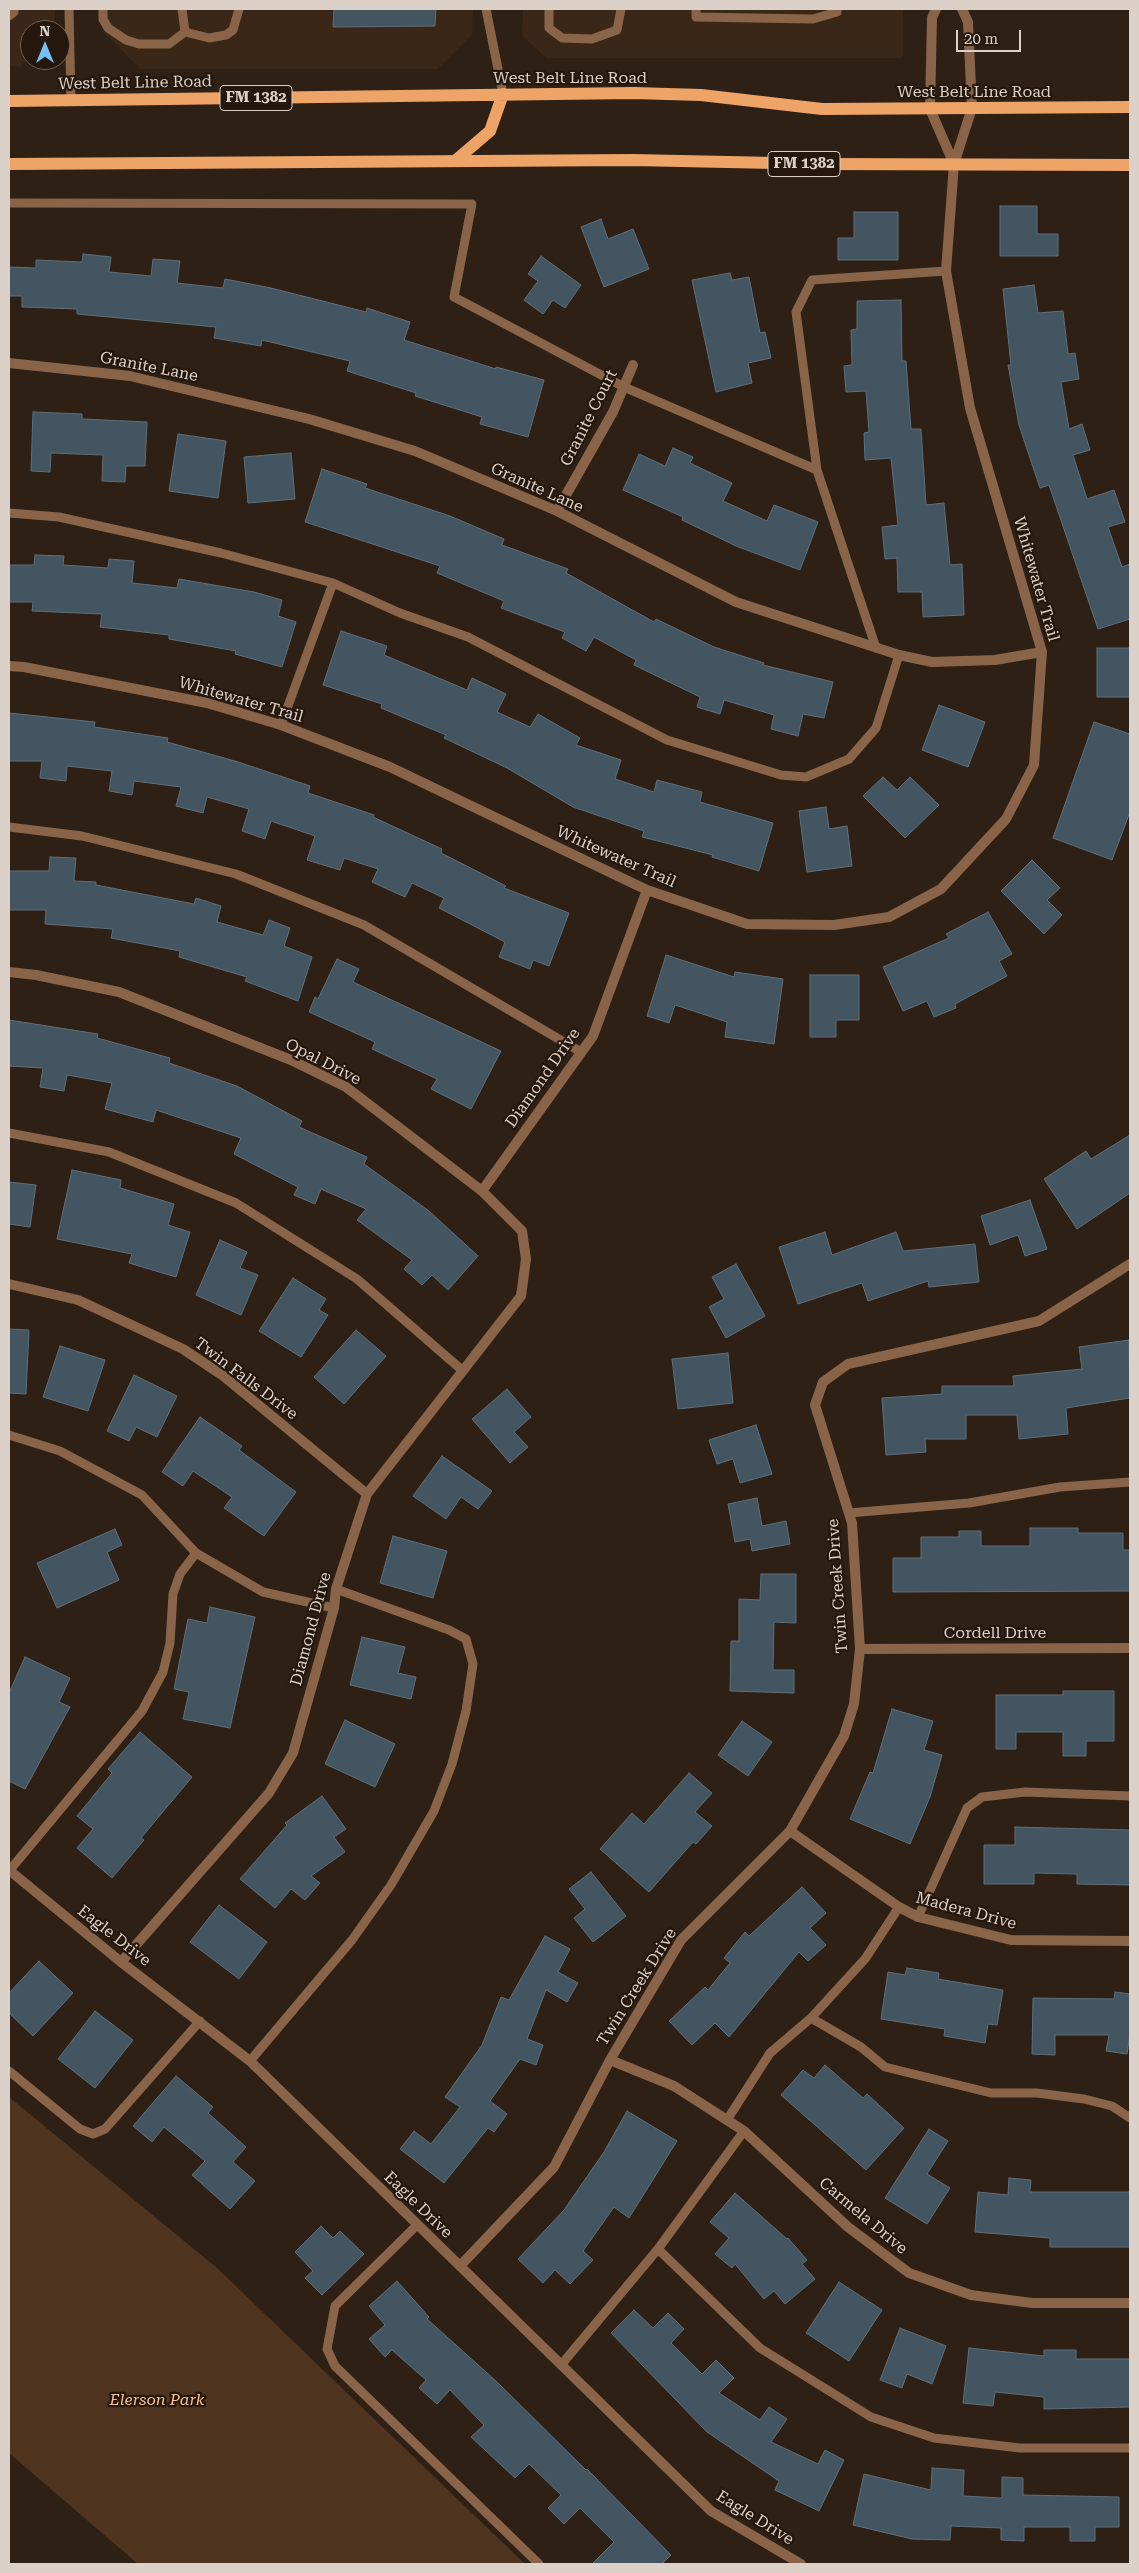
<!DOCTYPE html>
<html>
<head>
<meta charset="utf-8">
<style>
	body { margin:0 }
	#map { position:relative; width:1139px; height:2573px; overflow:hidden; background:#2f2015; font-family:"Roboto Serif",serif }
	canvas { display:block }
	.frame { position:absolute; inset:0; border:10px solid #dbd1c9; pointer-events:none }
	.north { position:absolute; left:20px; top:20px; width:50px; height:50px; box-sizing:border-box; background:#25170c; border:1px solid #6e6158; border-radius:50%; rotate:0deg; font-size:14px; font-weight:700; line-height:20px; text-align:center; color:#dbd1c9 }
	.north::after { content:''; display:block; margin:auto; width:18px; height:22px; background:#73c1f6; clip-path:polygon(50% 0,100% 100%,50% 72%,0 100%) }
	.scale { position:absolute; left:956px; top:30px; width:65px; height:22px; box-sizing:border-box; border:2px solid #dbd1c9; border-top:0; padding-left:6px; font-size:15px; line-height:18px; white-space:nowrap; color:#dbd1c9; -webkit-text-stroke:4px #25170c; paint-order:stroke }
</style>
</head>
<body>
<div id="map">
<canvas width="1139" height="2573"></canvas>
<div class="frame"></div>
<div class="north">N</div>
<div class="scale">20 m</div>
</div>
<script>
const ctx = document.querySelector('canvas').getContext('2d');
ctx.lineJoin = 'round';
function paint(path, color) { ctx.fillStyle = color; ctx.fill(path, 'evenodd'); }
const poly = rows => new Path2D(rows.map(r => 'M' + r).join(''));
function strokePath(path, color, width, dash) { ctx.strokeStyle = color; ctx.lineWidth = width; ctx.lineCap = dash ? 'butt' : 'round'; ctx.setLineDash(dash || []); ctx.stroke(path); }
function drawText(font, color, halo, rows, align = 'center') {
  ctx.font = font + ' "Roboto Serif",serif'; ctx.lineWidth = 4.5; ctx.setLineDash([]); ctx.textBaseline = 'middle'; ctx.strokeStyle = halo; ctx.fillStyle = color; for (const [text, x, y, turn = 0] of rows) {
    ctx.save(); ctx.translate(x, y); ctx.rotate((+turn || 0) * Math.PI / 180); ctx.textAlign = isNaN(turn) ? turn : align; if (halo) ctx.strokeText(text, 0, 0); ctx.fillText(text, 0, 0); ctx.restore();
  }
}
paint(poly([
	[9,9,55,9,55,30,30,30,30,57,20,67,9,66],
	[105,9,473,9,472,35,438,69,140,69,105,33],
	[523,9,903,9,903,58,546,58,522,35]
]), '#3b2717');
paint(poly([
	[9,2097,217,2268,525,2564,138,2564,9,2453]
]), '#4f351f');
const building = poly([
	[334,9,436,9,435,26,333,27,334,9],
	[1000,206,1037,206,1037,234,1058,234,1058,256,1000,256,1000,206],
	[854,212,898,212,898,260,838,260,838,238,854,238,854,212],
	[601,219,608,239,633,229,649,269,604,287,581,227,601,219],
	[83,254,111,257,109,272,151,276,153,259,180,261,177,283,223,288,225,279,271,288,366,312,367,308,410,322,404,340,496,369,496,367,544,380,528,437,480,424,482,417,415,396,416,393,347,371,350,361,262,340,261,346,214,338,216,327,77,314,77,309,22,307,22,296,9,296,9,267,36,268,36,260,82,262,83,254],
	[541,256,581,285,565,308,553,300,543,314,524,300,538,281,528,274,541,256],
	[730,273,732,280,749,277,760,333,765,332,771,358,748,363,752,383,716,392,692,280,730,273],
	[1034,285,1038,313,1063,311,1068,354,1075,353,1079,379,1061,382,1069,429,1082,424,1090,450,1073,455,1087,499,1114,490,1125,522,1108,527,1122,567,1130,564,1130,619,1098,629,1049,485,1040,488,1019,425,1008,365,1011,365,1003,289,1034,285],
	[901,300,902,361,906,361,911,429,921,429,926,505,944,503,950,565,962,564,964,615,923,617,922,592,898,592,897,558,885,559,882,527,898,525,891,458,865,460,864,433,869,432,866,391,846,392,844,366,852,365,851,330,857,329,857,301,901,300],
	[33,412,82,414,82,419,147,422,145,466,126,466,125,482,102,481,103,455,51,453,50,472,31,471,33,412],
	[178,434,226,441,218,498,169,491,178,434],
	[673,448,693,457,690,463,732,483,723,501,767,521,774,505,818,522,800,570,736,546,682,520,683,517,623,490,639,454,665,466,673,448],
	[291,453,295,499,248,503,244,457,291,453],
	[322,469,367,484,365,488,450,516,504,539,502,545,568,569,566,573,654,622,656,619,714,647,764,663,763,665,833,682,824,718,803,714,798,736,771,729,774,715,724,700,720,714,697,707,700,697,634,665,636,660,594,637,586,651,562,638,565,632,501,608,504,601,437,573,440,566,305,522,322,469],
	[35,555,64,556,63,565,108,568,109,559,134,561,132,583,177,588,179,579,254,592,282,600,278,616,296,622,282,667,235,654,236,651,169,639,169,635,100,627,102,614,32,611,33,602,9,602,9,565,34,565,35,555],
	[341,631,387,646,384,655,467,690,472,678,506,694,497,712,530,727,538,714,580,738,576,745,621,760,615,779,654,792,657,780,702,792,700,802,773,823,759,871,712,857,713,855,642,837,644,831,573,807,507,768,444,738,446,735,381,708,382,704,323,685,341,631],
	[1097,648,1130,648,1130,697,1097,697,1097,648],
	[939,705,985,722,968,767,922,750,939,705],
	[9,713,95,722,94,727,168,738,167,742,235,761,310,786,308,793,374,815,373,817,442,849,441,853,506,886,504,888,569,913,549,966,533,960,530,969,499,957,505,942,439,908,444,898,412,883,405,897,372,882,378,869,344,858,340,870,307,860,315,836,271,821,265,839,242,831,249,809,207,797,203,813,176,806,181,787,134,781,132,795,109,791,112,771,67,766,66,781,40,778,42,761,9,761,9,713],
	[1094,722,1130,734,1130,812,1112,860,1053,838,1094,722],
	[883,777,897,790,910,777,939,805,905,838,863,796,883,777],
	[826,807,829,829,847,826,852,866,807,872,799,811,826,807],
	[50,857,76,858,74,881,96,882,96,885,194,904,196,898,221,906,217,922,263,935,269,920,290,928,284,946,312,957,298,1001,245,981,247,977,179,957,180,951,111,938,113,929,45,924,46,910,9,910,9,871,49,871,50,857],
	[1032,860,1060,888,1047,900,1062,915,1044,934,1001,891,1032,860],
	[988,912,1012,954,999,961,1007,976,955,1004,956,1008,934,1017,927,1001,903,1011,883,967,949,938,946,934,988,912],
	[666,955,734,977,735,972,783,979,774,1044,725,1037,727,1022,675,1005,669,1023,647,1016,666,955],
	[337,959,359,969,353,982,501,1051,471,1109,431,1089,437,1079,372,1049,375,1042,309,1012,315,997,318,999,337,959],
	[810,975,859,975,859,1020,836,1020,836,1037,810,1037,810,975],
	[9,1020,98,1034,97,1038,170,1058,169,1063,237,1086,302,1121,299,1127,367,1157,364,1164,429,1211,478,1256,448,1290,432,1275,422,1285,404,1269,412,1260,357,1220,366,1209,321,1189,315,1204,294,1195,298,1187,234,1154,241,1138,156,1110,153,1122,105,1109,112,1083,67,1075,64,1091,40,1087,43,1068,9,1066,9,1020],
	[1130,1135,1130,1193,1077,1229,1044,1179,1086,1151,1091,1159,1130,1135],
	[72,1170,121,1180,120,1188,174,1204,168,1225,190,1232,176,1277,129,1263,132,1254,57,1239,72,1170],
	[9,1182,36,1185,30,1227,9,1224,9,1182],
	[1030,1200,1047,1249,1025,1256,1018,1235,990,1245,981,1216,1030,1200],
	[825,1232,832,1255,896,1232,903,1251,975,1244,979,1282,929,1287,928,1281,868,1301,862,1283,798,1304,779,1247,825,1232],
	[220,1240,247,1252,240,1268,258,1275,241,1315,196,1295,220,1240],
	[736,1264,765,1316,726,1338,709,1307,724,1299,712,1277,736,1264],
	[293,1278,326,1299,319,1310,328,1315,301,1357,259,1331,293,1278],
	[9,1329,29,1330,26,1394,9,1393,9,1329],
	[356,1330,386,1356,344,1404,314,1377,356,1330],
	[1129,1340,1130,1398,1066,1408,1068,1434,1019,1439,1017,1415,966,1415,966,1439,925,1439,926,1452,886,1455,882,1398,942,1394,942,1386,1014,1386,1013,1376,1082,1369,1079,1347,1129,1340],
	[60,1346,105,1360,88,1411,43,1397,60,1346],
	[728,1353,733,1403,678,1409,672,1359,728,1353],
	[134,1375,177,1396,157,1437,136,1427,129,1441,107,1431,134,1375],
	[507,1389,531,1417,514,1432,528,1447,510,1463,472,1419,507,1389],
	[200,1417,242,1446,239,1450,296,1492,264,1536,224,1508,232,1497,193,1471,183,1486,162,1472,200,1417],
	[756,1425,772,1474,740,1483,733,1459,717,1464,709,1440,756,1425],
	[442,1456,492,1491,478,1509,461,1497,446,1519,413,1496,442,1456],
	[757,1498,762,1526,786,1521,790,1544,752,1551,750,1539,735,1542,728,1504,757,1498],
	[1030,1528,1078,1528,1078,1533,1123,1533,1123,1550,1130,1550,1130,1591,893,1592,893,1558,921,1558,921,1537,959,1537,959,1531,981,1531,981,1546,1030,1546,1030,1528],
	[115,1529,122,1545,107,1552,119,1580,57,1608,37,1563,115,1529],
	[393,1536,447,1551,433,1598,380,1583,393,1536],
	[761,1574,796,1574,796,1623,774,1622,773,1670,794,1670,794,1693,730,1691,731,1641,739,1641,739,1599,760,1600,761,1574],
	[210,1607,255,1617,230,1728,183,1719,189,1692,174,1689,188,1619,207,1623,210,1607],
	[362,1637,405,1647,398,1673,416,1677,411,1699,350,1685,362,1637],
	[25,1657,70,1678,59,1702,70,1707,25,1789,9,1781,9,1693,25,1657],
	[1063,1691,1114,1691,1114,1741,1086,1741,1086,1756,1063,1756,1063,1732,1016,1732,1016,1749,996,1749,996,1695,1063,1695,1063,1691],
	[892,1709,933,1721,924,1750,942,1755,930,1797,910,1844,850,1819,870,1772,873,1773,892,1709],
	[345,1720,395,1744,375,1787,325,1764,345,1720],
	[742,1721,772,1742,748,1776,718,1755,742,1721],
	[140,1732,192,1777,141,1838,144,1840,112,1878,77,1848,93,1829,77,1816,112,1773,108,1769,140,1732],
	[689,1773,712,1793,695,1812,712,1826,696,1844,693,1842,649,1892,600,1849,632,1813,644,1824,689,1773],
	[322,1796,346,1829,334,1837,345,1852,311,1876,320,1883,305,1900,291,1889,275,1908,240,1879,287,1825,285,1823,322,1796],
	[1015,1827,1130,1830,1130,1885,1077,1884,1077,1874,1034,1873,1034,1884,984,1884,984,1845,1015,1845,1015,1827],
	[591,1872,626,1916,593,1942,574,1918,585,1909,569,1889,591,1872],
	[802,1887,826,1913,810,1928,826,1945,808,1961,799,1952,729,2037,715,2023,692,2045,669,2021,705,1987,708,1990,730,1963,724,1958,745,1932,749,1936,802,1887],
	[219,1905,267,1942,239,1979,190,1942,219,1905],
	[545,1936,570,1949,558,1972,578,1983,567,2002,546,1990,527,2039,543,2045,536,2065,520,2059,490,2101,507,2114,494,2132,488,2128,444,2183,400,2149,414,2131,431,2144,460,2107,445,2097,482,2045,501,1997,509,2000,545,1936],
	[39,1961,73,1993,33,2036,9,2013,9,1993,39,1961],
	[907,1968,939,1973,938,1979,1003,1990,997,2025,988,2024,985,2043,944,2036,945,2029,881,2019,888,1972,905,1975,907,1968],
	[1115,1992,1130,1994,1130,2034,1127,2054,1106,2051,1109,2035,1055,2035,1055,2055,1032,2054,1033,1998,1114,1999,1115,1992],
	[95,2011,133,2040,95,2088,58,2059,95,2011],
	[825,2065,863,2098,867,2094,904,2128,866,2170,781,2095,803,2070,814,2078,825,2065],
	[176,2076,213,2107,208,2113,246,2147,233,2162,255,2181,230,2209,192,2175,205,2161,164,2127,152,2142,133,2126,176,2076],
	[627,2111,677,2141,629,2218,614,2207,583,2251,593,2260,570,2284,555,2270,543,2283,518,2259,564,2210,604,2152,627,2111],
	[929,2129,948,2141,927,2174,950,2188,927,2224,885,2198,929,2129],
	[1009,2178,1031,2180,1030,2192,1130,2192,1130,2247,1050,2247,1050,2238,975,2232,978,2192,1008,2195,1009,2178],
	[735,2193,787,2239,788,2238,807,2260,802,2264,815,2279,785,2304,774,2291,764,2299,735,2264,732,2268,715,2254,729,2238,710,2222,735,2193],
	[321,2226,333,2238,340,2231,364,2254,322,2295,305,2278,313,2271,295,2252,321,2226],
	[397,2281,429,2317,427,2319,496,2381,586,2470,587,2469,671,2555,662,2564,592,2564,614,2542,580,2508,564,2524,548,2508,561,2495,529,2464,515,2478,471,2437,484,2425,450,2390,437,2404,419,2388,426,2380,392,2350,385,2357,369,2339,385,2325,369,2306,397,2281],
	[839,2282,882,2310,849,2361,806,2333,839,2282],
	[634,2310,653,2328,668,2313,684,2329,671,2343,702,2374,716,2360,734,2378,719,2393,760,2420,769,2407,787,2419,771,2442,818,2464,825,2450,844,2460,819,2511,775,2490,779,2481,707,2432,611,2333,634,2310],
	[900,2328,946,2346,932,2384,907,2374,902,2388,880,2380,900,2328],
	[969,2348,1044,2356,1044,2350,1076,2350,1076,2359,1130,2359,1130,2407,1044,2409,1044,2397,995,2392,993,2406,963,2403,969,2348],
	[932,2468,964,2470,963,2496,1002,2498,1002,2477,1023,2478,1023,2495,1119,2497,1119,2527,1095,2527,1095,2541,1070,2541,1070,2527,1024,2527,1024,2541,1001,2540,1001,2528,951,2526,950,2540,912,2539,853,2525,864,2474,931,2490,932,2468]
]);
paint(building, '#435561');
strokePath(building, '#5d6f7c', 1);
strokePath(poly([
	[69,9,71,101],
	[103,9,103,19,108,28,126,40,139,44,169,44,185,32],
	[182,9,185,32,209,38,226,35,233,30,239,9],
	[486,9,503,94],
	[549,9,549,28,562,38,592,39,617,30,621,9],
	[696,9,696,17,813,19,837,12,837,9],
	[9,16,14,12,14,9],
	[9,203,472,204,454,297,624,387,817,470],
	[9,513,59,517,221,553,333,583,400,613,468,637,667,740,781,775,806,777,849,759,876,728,899,655],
	[876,648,817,470,796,312,812,280,946,271],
	[281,725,333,583],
	[9,827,82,836,236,874,364,925,581,1052],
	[9,1133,109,1152,236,1203,357,1279,463,1371],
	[9,1435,60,1451,142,1495,196,1553,263,1592,334,1608],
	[849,1513,969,1503,1060,1487,1130,1482],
	[9,1871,142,1711,163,1672,170,1643,173,1594,180,1574,196,1553],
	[918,1917,967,1808,982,1797,1025,1792,1130,1796],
	[811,2018,861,2047,885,2067,991,2093,1037,2093,1084,2099,1112,2106,1130,2118],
	[250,2061,352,1940,391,1885,434,1811,452,1764,466,1711,473,1664,466,1639,449,1630,336,1589],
	[9,2071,80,2129,93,2134,105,2129,200,2021],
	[727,2120,770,2053,811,2018,865,1959,899,1907],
	[744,2131,658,2249,760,2348,871,2417,934,2438,1020,2448,1130,2448],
	[417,2225,335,2306,327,2349,335,2366,539,2564],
	[561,2365,658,2249]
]), '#896448', 9);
strokePath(poly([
	[936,9,932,18,930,109,954,164],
	[9,363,130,376,309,419,415,451,557,511,736,602,899,655,932,662,995,660,1042,652],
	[557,511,613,412,633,365],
	[9,666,24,667,207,703,281,725,390,767,647,890,747,924,834,925,889,917,941,889,1006,819,1034,765,1042,652,970,408,946,271,954,164,972,108,968,22,962,9],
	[9,972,36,975,119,992,291,1060,346,1087,482,1191,522,1231,526,1259,521,1296,367,1494,336,1589,334,1608,293,1753,269,1793,121,1962],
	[482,1191,593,1036,647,890],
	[9,1284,78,1300,183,1349,222,1375,367,1494],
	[860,1649,1130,1648],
	[790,1831,899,1907,918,1917,1011,1940,1130,1941],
	[9,1870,121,1962,250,2061,711,2511,801,2564],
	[610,2060,674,2086,744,2131,848,2227,909,2273,971,2295,1032,2303,1130,2303],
	[460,2266,554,2167,610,2060,681,1940,790,1831,844,1736,854,1704,860,1649,852,1523,815,1405,823,1382,848,1364,1039,1321,1130,1264]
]), '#896448', 10);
strokePath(poly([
	[9,101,634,93,701,95,822,109,1130,107],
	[455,161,490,131,503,94],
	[9,164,633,160,822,164,1130,165]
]), '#efa467', 12);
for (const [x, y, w] of [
	[256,98,72],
	[804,164,72]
]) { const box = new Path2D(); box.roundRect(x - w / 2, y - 12.5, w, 25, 4); ctx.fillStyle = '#25170c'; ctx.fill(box); strokePath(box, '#dbd1c9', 1); }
drawText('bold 15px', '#dbd1c9', null, [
	["FM 1382",256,98],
	["FM 1382",804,164]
]);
drawText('16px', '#dbd1c9', '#25170c', [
	["West Belt Line Road",570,78],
	["West Belt Line Road",135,83,-1],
	["West Belt Line Road",974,92],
	["Granite Lane",149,367,11],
	["Granite Court",589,418,-63],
	["Granite Lane",537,488,24],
	["Whitewater Trail",1036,579,74],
	["Whitewater Trail",241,700,16],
	["Whitewater Trail",616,857,24],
	["Opal Drive",323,1062,27],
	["Diamond Drive",543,1078,-55],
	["Twin Falls Drive",246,1379,37],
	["Twin Creek Drive",838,1586,-94],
	["Diamond Drive",311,1629,-75],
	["Cordell Drive",995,1633],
	["Madera Drive",966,1911,15],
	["Eagle Drive",114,1936,38],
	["Twin Creek Drive",637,1987,-58],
	["Eagle Drive",418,2205,44],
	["Carmela Drive",863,2216,40],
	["Eagle Drive",755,2518,32]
]);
drawText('italic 16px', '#f9c094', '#25170c', [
	["Elerson Park",157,2400]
]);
</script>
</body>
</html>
